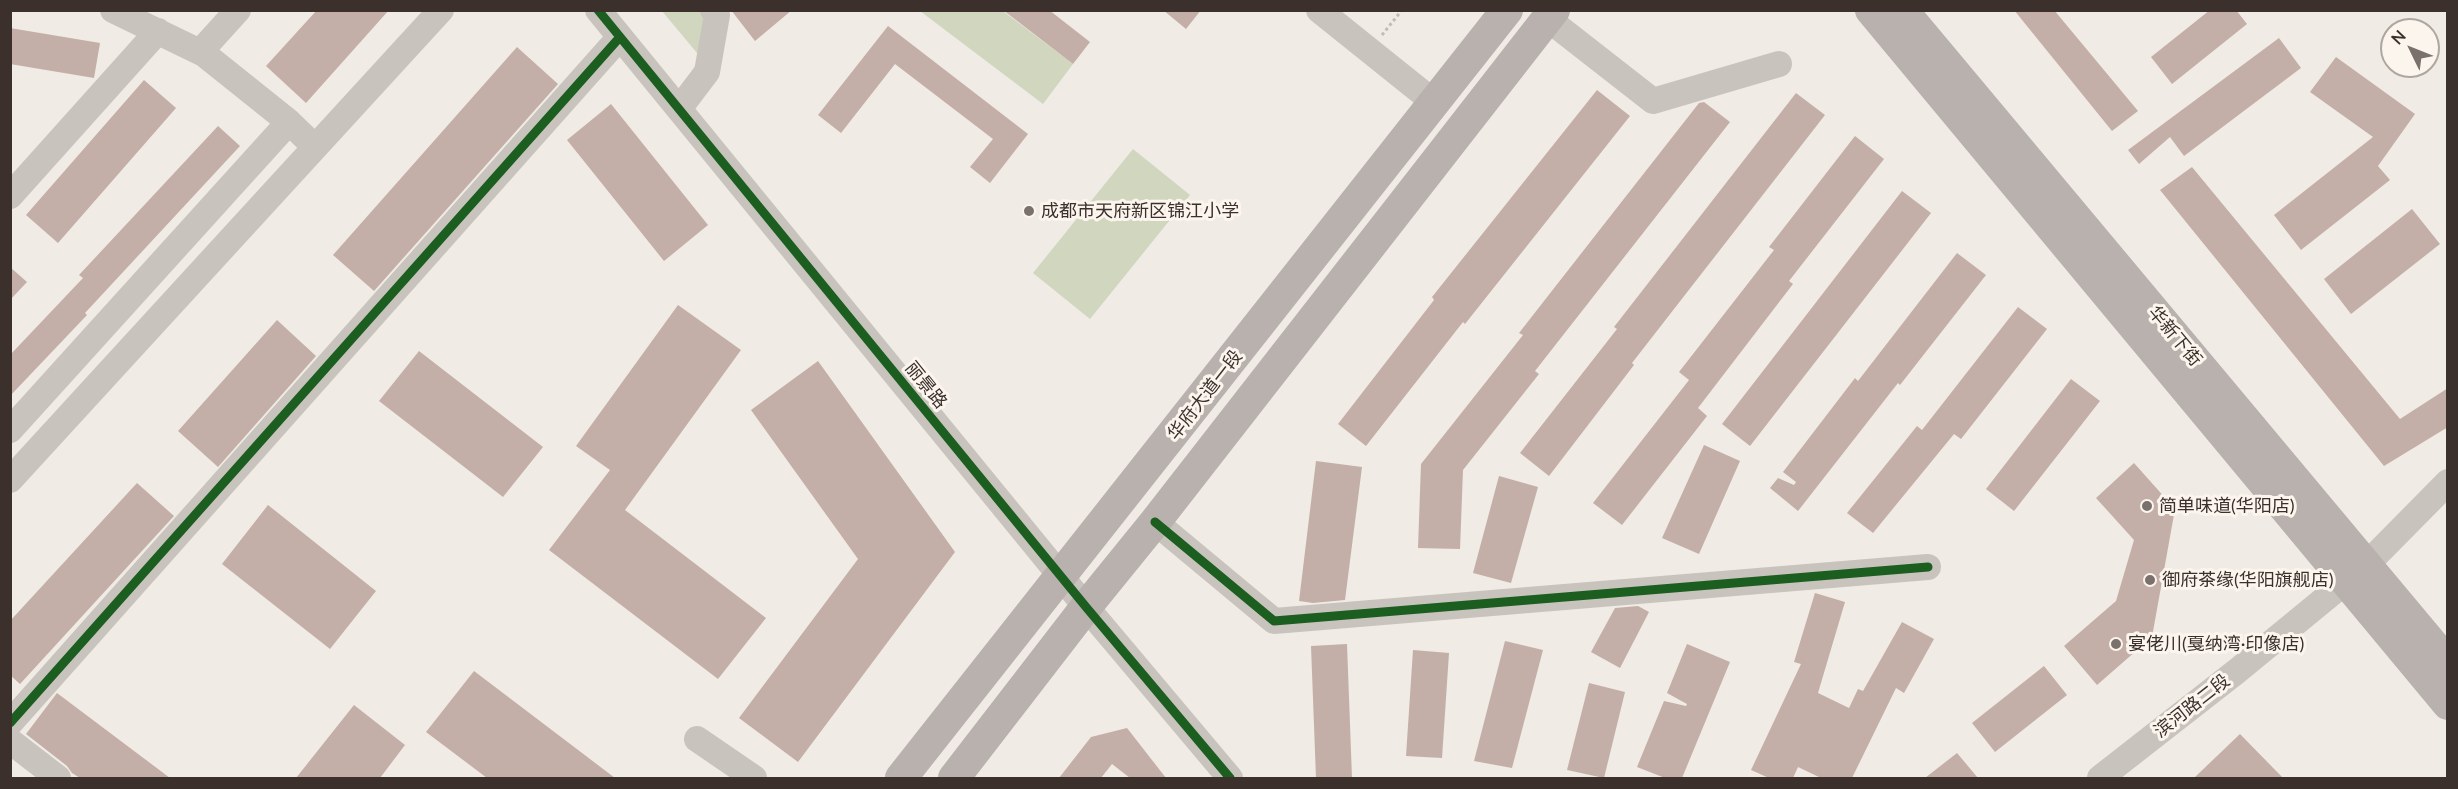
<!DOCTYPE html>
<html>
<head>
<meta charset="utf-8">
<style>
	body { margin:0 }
	#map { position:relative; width:2458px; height:789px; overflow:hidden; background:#f0ebe5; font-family:Lato,sans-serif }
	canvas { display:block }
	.frame { position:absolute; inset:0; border:12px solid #3b302b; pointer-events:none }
	.north { position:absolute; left:2380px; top:18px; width:60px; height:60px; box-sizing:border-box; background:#fbf5ee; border:2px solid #aea6a0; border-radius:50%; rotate:313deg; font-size:16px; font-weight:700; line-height:24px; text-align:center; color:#3b302b }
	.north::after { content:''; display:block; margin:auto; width:21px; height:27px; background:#7a716c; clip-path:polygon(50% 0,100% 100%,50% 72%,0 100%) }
</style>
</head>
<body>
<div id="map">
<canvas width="2458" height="789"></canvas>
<div class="frame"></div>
<div class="north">N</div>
</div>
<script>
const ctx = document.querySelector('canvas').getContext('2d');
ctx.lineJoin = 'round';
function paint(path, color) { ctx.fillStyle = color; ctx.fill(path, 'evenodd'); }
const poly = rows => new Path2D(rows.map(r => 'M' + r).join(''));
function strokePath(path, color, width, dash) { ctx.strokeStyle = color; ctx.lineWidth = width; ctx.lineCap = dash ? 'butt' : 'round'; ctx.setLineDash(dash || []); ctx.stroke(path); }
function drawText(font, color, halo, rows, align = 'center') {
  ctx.font = font + ' Lato,"Noto Sans SC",sans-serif'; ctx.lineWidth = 6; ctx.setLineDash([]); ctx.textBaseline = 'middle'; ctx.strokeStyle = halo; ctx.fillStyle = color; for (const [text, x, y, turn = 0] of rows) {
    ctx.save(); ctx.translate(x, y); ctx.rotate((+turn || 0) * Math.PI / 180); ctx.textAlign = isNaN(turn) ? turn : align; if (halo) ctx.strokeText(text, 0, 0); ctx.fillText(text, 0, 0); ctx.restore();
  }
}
paint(poly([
	[662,11,702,11,710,20,702,59],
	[920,11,1003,11,1073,64,1043,104],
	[1133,149,1190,195,1090,319,1033,273]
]), '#d1d6bf');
paint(poly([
	[317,10,389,10,306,103,266,66],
	[731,10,792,10,755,41],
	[1003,10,1049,10,1090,42,1073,64],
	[1163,10,1201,10,1186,29],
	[2014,10,2054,10,2138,111,2112,131],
	[2210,10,2236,10,2247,24,2172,84,2151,57],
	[888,26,1028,134,990,183,970,167,993,139,895,64,841,133,818,115],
	[10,28,100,43,94,78,10,64],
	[2279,38,2301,68,2184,156,2170,137,2139,164,2128,150],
	[517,47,558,84,374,291,333,255],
	[2336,57,2415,114,2378,166,2390,180,2301,250,2274,215,2373,137,2310,92],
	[144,80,176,108,58,243,26,215],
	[1597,90,1630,116,1465,324,1463,322,1366,446,1338,424,1434,300,1432,297],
	[1796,93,1825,115,1632,363,1634,365,1549,476,1520,453,1617,329,1614,327],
	[1704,102,1730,122,1535,371,1539,374,1463,470,1460,549,1418,548,1421,464,1523,335,1519,333,1605,223,1699,103],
	[611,104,708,225,664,261,567,140],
	[218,126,240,146,85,313,87,315,10,396,10,355,83,278,79,275],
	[1855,136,1884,159,1789,281,1793,284,1698,408,1707,416,1622,525,1593,503,1689,380,1679,372,1774,250,1769,247],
	[2192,167,2400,419,2448,388,2448,427,2384,466,2160,190],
	[1902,191,1931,213,1750,446,1722,424],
	[2412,209,2440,244,2351,314,2324,279],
	[1957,253,1986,275,1900,385,1898,383,1798,511,1770,488,1778,478,1794,485,1796,482,1783,472,1855,378,1858,381],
	[10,267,27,282,10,300],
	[678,305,741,350,625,510,766,618,718,679,549,550,610,470,576,446],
	[2018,307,2047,329,1961,439,1954,434,1873,533,1847,513,1917,426,1922,430],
	[277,320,316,356,218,467,178,431],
	[419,351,543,447,503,497,379,401],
	[818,361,955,552,798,762,739,718,858,559,751,410],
	[2071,379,2100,401,2014,511,1986,489],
	[1704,445,1740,461,1699,554,1662,538],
	[1316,461,1362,467,1345,600,1313,603,1299,601],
	[2134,463,2175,509,2152,637,2097,685,2064,646,2116,601,2134,540,2096,498],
	[1499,476,1538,487,1511,583,1473,573],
	[137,483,174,516,20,684,10,675,10,621],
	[268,505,376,591,330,649,222,564],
	[1815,593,1845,602,1818,693,1849,708,1858,689,1863,691,1902,622,1934,639,1904,693,1896,688,1852,778,1821,778,1798,767,1793,778,1769,778,1751,770,1801,664,1794,662],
	[1638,606,1649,612,1620,668,1591,652,1615,608],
	[1505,641,1543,650,1512,768,1474,761],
	[1347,644,1352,778,1316,778,1311,646],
	[1687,644,1730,662,1682,778,1665,778,1637,767,1664,701,1686,706,1687,704,1667,693],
	[1413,650,1449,653,1442,758,1406,756],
	[2044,666,2067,695,1995,752,1972,723],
	[474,671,615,778,487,778,426,732],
	[1589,683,1625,692,1604,778,1567,770],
	[57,693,170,778,80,778,72,773,67,766,26,734],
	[354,705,405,745,380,778,296,778],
	[1127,728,1166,778,1130,778,1112,764,1101,778,1059,778,1091,737],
	[2240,734,2283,778,2194,778],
	[1957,753,1978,778,1925,778]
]), '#c3afa7');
strokePath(poly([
	[1382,35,1402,10]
]), '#c2bbb6', 3, [3, 3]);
strokePath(poly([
	[113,10,204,54,289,122,315,147],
	[598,10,1086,607,1230,778],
	[1319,10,1435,103],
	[1548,19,1653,101,1779,64],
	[200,52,238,10],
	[679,109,707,72,717,15,713,10],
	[10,196,158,31],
	[10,430,289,122],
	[10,480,441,10],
	[1155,522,1274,621,1928,567],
	[10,723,620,37],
	[697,739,754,778],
	[10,741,58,778],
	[2100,778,2237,671,2366,565,2448,482]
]), '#c9c3be', 26);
strokePath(poly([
	[1871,10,2448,704],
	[1902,10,2448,663],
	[901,778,1507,10],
	[954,778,1086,607,1155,522,1554,10]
]), '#b8b1ad', 32);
strokePath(poly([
	[598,10,1086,607,1230,778],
	[1155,522,1274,621,1928,567],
	[10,723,620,37]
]), '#1b5e20', 9);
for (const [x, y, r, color] of [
	[1029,211,6,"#7a716c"],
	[2147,506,6,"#7a716c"],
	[2150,580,6,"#7a716c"],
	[2116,644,6,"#7a716c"]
]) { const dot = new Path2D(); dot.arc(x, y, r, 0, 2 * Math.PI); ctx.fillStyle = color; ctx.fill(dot); strokePath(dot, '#fbf5ee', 2); }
drawText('18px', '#3b302b', '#fbf5ee', [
	["成都市天府新区锦江小学",1041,211],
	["简单味道(华阳店)",2159,506],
	["御府茶缘(华阳旗舰店)",2162,580],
	["宴佬川(戛纳湾·印像店)",2128,644]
], 'left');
drawText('18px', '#3b302b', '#fbf5ee', [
	["华新下街",2175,336,50],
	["丽景路",926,385,51],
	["华府大道一段",1205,395,-52],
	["滨河路二段",2192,706,-38]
]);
</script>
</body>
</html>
